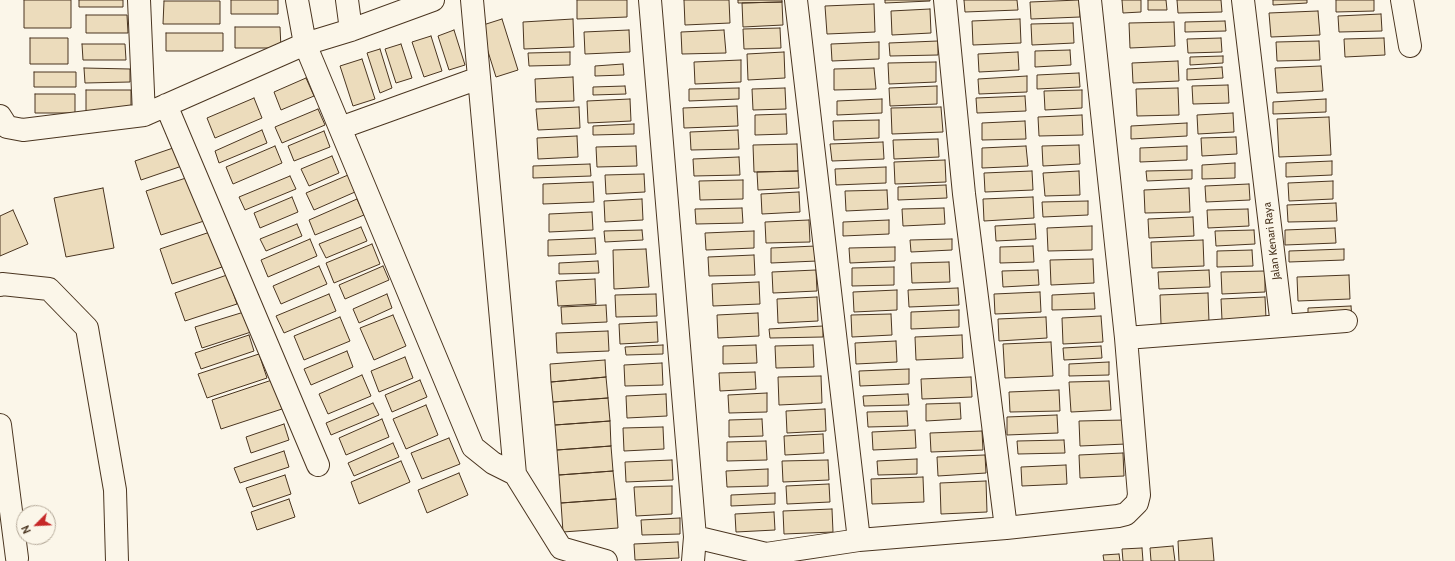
<!DOCTYPE html>
<html>
<head>
<meta charset="utf-8">
<style>
	body { margin:0 }
	#map { position:relative; width:1455px; height:561px; overflow:hidden; background:#fbf6e9; font-family:Cabin,sans-serif }
	canvas { display:block }
	.north { position:absolute; left:16px; top:505px; width:40px; height:40px; box-sizing:border-box; background:#fbf6e9; border:1px solid #b4a999; border-radius:50%; rotate:246deg; font-size:11px; font-weight:700; line-height:16px; text-align:center; color:#4a3520 }
	.north::after { content:''; display:block; margin:auto; width:14px; height:18px; background:#c62828; clip-path:polygon(50% 0,100% 100%,50% 72%,0 100%) }
</style>
</head>
<body>
<div id="map">
<canvas width="1455" height="561"></canvas>
<div class="north">N</div>
</div>
<script>
const ctx = document.querySelector('canvas').getContext('2d');
ctx.lineJoin = 'round';
function paint(path, color) { ctx.fillStyle = color; ctx.fill(path, 'evenodd'); }
const poly = rows => new Path2D(rows.map(r => 'M' + r).join(''));
function strokePath(path, color, width, dash) { ctx.strokeStyle = color; ctx.lineWidth = width; ctx.lineCap = dash ? 'butt' : 'round'; ctx.setLineDash(dash || []); ctx.stroke(path); }
function drawText(font, color, halo, rows, align = 'center') {
  ctx.font = font + ' Cabin,sans-serif'; ctx.lineWidth = 3; ctx.setLineDash([]); ctx.textBaseline = 'middle'; ctx.strokeStyle = halo; ctx.fillStyle = color; for (const [text, x, y, turn = 0] of rows) {
    ctx.save(); ctx.translate(x, y); ctx.rotate((+turn || 0) * Math.PI / 180); ctx.textAlign = isNaN(turn) ? turn : align; if (halo) ctx.strokeText(text, 0, 0); ctx.fillText(text, 0, 0); ctx.restore();
  }
}
const building = poly([
	[24,0,71,0,71,28,24,28,24,0],
	[79,0,123,0,123,7,79,7,79,0],
	[231,0,278,0,278,14,231,14,231,0],
	[577,0,627,0,627,17,577,19,577,0],
	[684,0,729,0,730,23,685,25,684,0],
	[738,0,782,0,782,2,738,3,738,0],
	[885,0,930,0,930,1,885,3,885,0],
	[964,0,1017,0,1018,10,965,12,964,0],
	[1079,0,1080,17,1031,19,1030,2,1079,0],
	[1122,0,1141,0,1141,12,1123,13,1122,0],
	[1148,0,1166,0,1167,10,1148,10,1148,0],
	[1177,0,1221,0,1222,12,1178,13,1177,0],
	[1273,0,1307,0,1307,3,1273,5,1273,0],
	[1336,0,1374,0,1374,11,1336,12,1336,0],
	[164,1,220,1,220,24,163,24,164,1],
	[782,2,783,25,743,27,742,3,782,2],
	[874,4,875,32,827,34,825,6,874,4],
	[930,9,931,33,892,35,891,11,930,9],
	[1318,11,1320,35,1271,37,1269,13,1318,11],
	[1381,14,1382,31,1339,32,1338,16,1381,14],
	[86,15,127,15,128,33,86,33,86,15],
	[502,19,518,70,496,77,480,26,502,19],
	[573,19,574,47,524,49,523,22,573,19],
	[1020,19,1021,43,973,45,972,21,1020,19],
	[1225,21,1226,31,1185,32,1185,22,1225,21],
	[1174,22,1175,46,1130,48,1129,23,1174,22],
	[1073,23,1074,43,1032,45,1031,24,1073,23],
	[235,27,280,27,281,48,235,48,235,27],
	[780,28,781,48,744,49,743,29,780,28],
	[454,30,465,65,449,70,438,36,454,30],
	[629,30,630,52,585,54,584,32,629,30],
	[724,30,726,53,682,54,681,32,724,30],
	[166,33,223,33,223,51,166,51,166,33],
	[431,36,442,71,424,77,412,42,431,36],
	[30,38,68,38,68,64,30,64,30,38],
	[1221,38,1222,52,1188,53,1187,39,1221,38],
	[1384,38,1385,55,1345,57,1344,39,1384,38],
	[938,41,938,55,890,56,889,43,938,41],
	[1319,41,1320,60,1277,61,1276,42,1319,41],
	[879,42,879,59,832,61,831,44,879,42],
	[82,44,125,44,126,60,83,60,82,44],
	[401,44,412,78,396,83,385,49,401,44],
	[380,49,392,88,380,93,367,53,380,49],
	[1070,50,1071,65,1035,67,1035,51,1070,50],
	[570,52,570,65,529,66,528,53,570,52],
	[784,52,785,78,748,80,747,54,784,52],
	[1018,52,1019,70,979,72,978,54,1018,52],
	[1223,56,1223,63,1190,65,1190,57,1223,56],
	[362,59,375,99,353,106,340,66,362,59],
	[741,60,741,82,695,84,694,62,741,60],
	[1178,61,1179,81,1133,83,1132,63,1178,61],
	[936,62,936,82,889,84,888,63,936,62],
	[623,64,624,75,595,76,595,66,623,64],
	[1321,66,1323,91,1277,93,1275,68,1321,66],
	[1222,67,1223,78,1187,80,1187,69,1222,67],
	[84,68,130,69,130,82,85,83,84,68],
	[874,68,876,89,834,90,834,69,874,68],
	[34,72,76,72,76,87,34,87,34,72],
	[1079,73,1080,87,1037,89,1037,75,1079,73],
	[1027,76,1027,92,979,94,978,79,1027,76],
	[573,77,574,101,536,102,535,79,573,77],
	[306,78,314,96,281,110,274,92,306,78],
	[1228,85,1229,103,1193,104,1192,86,1228,85],
	[625,86,626,94,593,95,593,87,625,86],
	[937,86,937,104,890,106,889,88,937,86],
	[739,88,739,99,689,101,689,89,739,88],
	[785,88,786,109,753,110,752,89,785,88],
	[1178,88,1179,115,1137,116,1136,89,1178,88],
	[86,90,131,90,131,117,86,116,86,90],
	[1082,90,1082,108,1045,110,1044,91,1082,90],
	[35,94,75,94,75,113,35,113,35,94],
	[1025,96,1026,111,977,113,976,98,1025,96],
	[254,98,262,118,215,138,207,118,254,98],
	[630,99,631,121,588,123,587,101,630,99],
	[882,99,882,113,837,115,837,101,882,99],
	[1326,99,1326,112,1273,114,1273,102,1326,99],
	[737,106,738,126,684,128,683,108,737,106],
	[579,107,580,128,538,130,536,109,579,107],
	[941,107,943,132,892,134,891,108,941,107],
	[318,109,325,125,282,143,275,127,318,109],
	[1233,113,1234,132,1198,134,1197,115,1233,113],
	[786,114,787,134,755,135,755,115,786,114],
	[1082,115,1083,135,1039,136,1038,117,1082,115],
	[1329,117,1331,155,1279,157,1277,119,1329,117],
	[879,120,879,138,834,140,833,121,879,120],
	[1025,121,1026,139,982,140,982,123,1025,121],
	[1187,123,1187,136,1131,139,1131,126,1187,123],
	[634,124,634,134,593,135,593,126,634,124],
	[262,130,267,143,219,163,215,151,262,130],
	[738,130,739,149,691,150,690,132,738,130],
	[324,131,330,147,294,161,288,146,324,131],
	[577,136,578,157,538,159,537,138,577,136],
	[1236,137,1237,154,1202,156,1201,138,1236,137],
	[938,139,939,157,894,159,893,140,938,139],
	[883,142,884,159,832,161,830,144,883,142],
	[797,144,798,171,754,172,753,145,797,144],
	[1079,145,1080,164,1043,166,1042,146,1079,145],
	[275,146,282,163,233,184,226,167,275,146],
	[636,146,637,166,597,167,596,147,636,146],
	[1026,146,1028,166,982,168,982,148,1026,146],
	[1187,146,1187,160,1140,162,1140,148,1187,146],
	[176,147,182,166,141,180,135,161,176,147],
	[332,156,339,173,309,186,301,169,332,156],
	[739,157,740,175,694,176,693,159,739,157],
	[945,160,946,182,895,184,894,162,945,160],
	[1332,161,1332,175,1286,177,1286,163,1332,161],
	[1235,163,1235,178,1202,179,1202,165,1235,163],
	[590,164,591,176,533,178,533,166,590,164],
	[886,167,886,183,836,185,835,169,886,167],
	[1192,170,1192,179,1147,181,1146,171,1192,170],
	[798,171,799,188,758,190,757,172,798,171],
	[1032,171,1033,190,985,192,984,173,1032,171],
	[1079,171,1080,195,1045,196,1043,173,1079,171],
	[644,174,645,192,606,194,605,175,644,174],
	[348,175,355,192,314,210,306,193,348,175],
	[290,176,296,189,245,210,239,197,290,176],
	[189,177,204,221,161,235,146,191,189,177],
	[743,180,743,199,700,200,699,181,743,180],
	[1333,181,1333,199,1289,201,1288,183,1333,181],
	[593,182,594,202,543,204,543,184,593,182],
	[1249,184,1250,200,1206,202,1205,186,1249,184],
	[946,185,947,198,898,200,898,187,946,185],
	[103,188,114,248,66,257,54,198,103,188],
	[1189,188,1190,212,1145,213,1144,190,1189,188],
	[887,190,888,209,846,211,845,191,887,190],
	[799,192,800,212,762,214,761,194,799,192],
	[292,197,298,212,260,228,254,213,292,197],
	[1033,197,1034,218,984,221,983,199,1033,197],
	[357,199,364,215,315,235,309,220,357,199],
	[642,199,643,220,605,222,604,201,642,199],
	[1088,201,1088,215,1043,217,1042,202,1088,201],
	[1336,203,1337,221,1288,222,1287,205,1336,203],
	[742,208,743,223,696,224,695,209,742,208],
	[944,208,945,224,903,226,902,209,944,208],
	[1248,209,1249,226,1208,228,1207,210,1248,209],
	[13,210,28,244,0,256,0,216,13,210],
	[592,212,593,230,549,232,549,214,592,212],
	[1193,217,1194,236,1149,238,1148,219,1193,217],
	[809,220,810,242,766,243,765,222,809,220],
	[889,220,889,234,843,236,843,222,889,220],
	[297,224,302,236,266,251,260,239,297,224],
	[1035,224,1036,239,996,241,995,226,1035,224],
	[1092,226,1092,250,1048,251,1047,228,1092,226],
	[361,227,367,241,326,258,319,244,361,227],
	[1335,228,1336,243,1285,245,1285,230,1335,228],
	[642,230,643,240,605,242,604,231,642,230],
	[1254,230,1255,244,1216,246,1215,231,1254,230],
	[754,231,754,248,706,250,705,233,754,231],
	[210,232,222,267,172,284,160,249,210,232],
	[595,238,596,254,548,256,548,240,595,238],
	[310,239,317,256,268,277,261,260,310,239],
	[952,239,952,250,911,252,910,240,952,239],
	[1203,240,1204,266,1152,268,1151,242,1203,240],
	[372,244,380,264,334,283,326,263,372,244],
	[816,246,817,261,771,263,771,248,816,246],
	[1033,246,1034,262,1000,263,1000,247,1033,246],
	[895,247,895,261,850,263,849,248,895,247],
	[646,249,649,287,614,289,613,250,646,249],
	[1344,249,1344,260,1289,262,1289,251,1344,249],
	[1252,250,1253,266,1217,267,1217,251,1252,250],
	[754,255,755,275,709,276,708,257,754,255],
	[1093,259,1094,283,1051,285,1050,260,1093,259],
	[598,261,599,273,559,274,559,263,598,261],
	[949,262,950,282,912,283,911,263,949,262],
	[319,266,327,284,281,304,273,286,319,266],
	[383,266,389,280,345,299,339,285,383,266],
	[894,267,894,285,852,286,852,268,894,267],
	[816,270,817,291,773,293,772,272,816,270],
	[1038,270,1039,285,1003,287,1002,271,1038,270],
	[1209,270,1210,287,1159,289,1158,272,1209,270],
	[1265,271,1265,292,1222,294,1221,272,1265,271],
	[227,275,237,304,185,321,175,293,227,275],
	[1349,275,1350,299,1298,301,1297,277,1349,275],
	[595,279,596,304,558,306,556,281,595,279],
	[759,282,760,304,713,306,712,284,759,282],
	[958,288,959,305,909,307,908,290,958,288],
	[897,290,897,310,854,312,853,292,897,290],
	[1040,292,1041,312,995,314,994,294,1040,292],
	[1094,293,1095,309,1052,310,1052,295,1094,293],
	[1208,293,1209,322,1161,324,1160,295,1208,293],
	[329,294,336,311,284,333,276,316,329,294],
	[387,294,392,308,359,323,353,309,387,294],
	[656,294,657,316,616,317,615,295,656,294],
	[817,297,818,321,778,323,777,299,817,297],
	[1265,297,1266,318,1222,320,1221,299,1265,297],
	[606,305,607,322,562,324,561,307,606,305],
	[1351,306,1352,319,1308,321,1308,308,1351,306],
	[959,310,959,327,911,329,911,312,959,310],
	[244,312,251,332,202,348,195,327,244,312],
	[758,313,759,336,718,338,717,315,758,313],
	[891,314,892,335,852,337,851,315,891,314],
	[393,315,406,346,374,360,360,328,393,315],
	[1101,316,1103,342,1063,344,1062,318,1101,316],
	[340,317,350,341,304,360,294,336,340,317],
	[1046,317,1047,338,999,341,998,319,1046,317],
	[657,322,658,342,620,344,619,324,657,322],
	[823,326,823,337,770,338,769,329,823,326],
	[608,331,609,351,557,353,556,333,608,331],
	[249,335,254,351,201,369,195,353,249,335],
	[962,335,963,358,916,360,915,337,962,335],
	[896,341,897,362,856,364,855,343,896,341],
	[1051,342,1053,376,1005,378,1003,344,1051,342],
	[663,345,663,354,626,355,625,347,663,345],
	[756,345,757,363,723,364,723,346,756,345],
	[813,345,814,367,776,368,775,346,813,345],
	[1101,346,1102,358,1064,360,1063,348,1101,346],
	[347,351,353,367,311,385,304,369,347,351],
	[259,354,267,378,207,398,198,374,259,354],
	[405,357,413,378,379,392,371,371,405,357],
	[605,360,606,377,551,382,550,364,605,360],
	[1109,362,1109,375,1069,376,1069,364,1109,362],
	[662,363,663,385,625,386,624,365,662,363],
	[909,369,909,384,860,386,859,371,909,369],
	[755,372,756,389,720,391,719,373,755,372],
	[362,375,371,396,328,414,319,394,362,375],
	[821,376,822,403,779,405,778,377,821,376],
	[606,377,608,398,553,402,551,382,606,377],
	[971,377,972,397,922,399,921,379,971,377],
	[272,380,282,409,221,429,212,400,272,380],
	[420,380,427,397,392,412,385,395,420,380],
	[1109,381,1111,410,1071,412,1069,382,1109,381],
	[1059,390,1060,411,1010,412,1009,392,1059,390],
	[767,393,767,412,729,413,728,395,767,393],
	[666,394,667,416,627,418,626,396,666,394],
	[908,394,909,405,864,406,863,396,908,394],
	[608,398,610,421,555,425,553,402,608,398],
	[373,403,379,415,331,435,326,423,373,403],
	[960,403,961,419,926,421,926,404,960,403],
	[426,405,438,435,406,449,393,419,426,405],
	[825,409,826,431,787,433,786,411,825,409],
	[907,411,908,426,868,427,867,412,907,411],
	[1057,415,1058,433,1007,435,1007,417,1057,415],
	[382,419,389,437,346,455,339,438,382,419],
	[762,419,763,436,729,437,729,420,762,419],
	[1125,420,1126,444,1080,446,1079,421,1125,420],
	[610,421,611,446,557,450,555,425,610,421],
	[284,424,289,440,251,453,246,437,284,424],
	[663,427,664,449,624,451,623,428,663,427],
	[915,430,916,448,873,450,872,432,915,430],
	[982,431,983,450,931,452,930,433,982,431],
	[823,434,824,453,785,455,784,436,823,434],
	[449,438,460,464,422,479,411,453,449,438],
	[1064,440,1065,453,1018,454,1017,441,1064,440],
	[766,441,767,460,727,461,727,442,766,441],
	[393,443,399,457,354,476,348,463,393,443],
	[611,446,613,471,559,475,557,450,611,446],
	[284,451,289,467,240,483,234,468,284,451],
	[1123,453,1124,476,1080,478,1079,455,1123,453],
	[985,455,986,473,938,476,937,457,985,455],
	[917,459,917,474,878,475,877,461,917,459],
	[672,460,673,480,626,482,625,462,672,460],
	[828,460,829,480,783,482,782,461,828,460],
	[401,461,410,482,359,504,351,482,401,461],
	[1066,465,1067,484,1022,486,1021,467,1066,465],
	[768,469,768,486,727,487,726,471,768,469],
	[613,471,616,499,561,503,559,475,613,471],
	[459,473,468,495,427,513,418,490,459,473],
	[285,475,291,494,253,507,246,488,285,475],
	[923,477,924,502,872,504,871,479,923,477],
	[986,481,987,512,941,514,940,483,986,481],
	[829,484,830,502,787,504,786,486,829,484],
	[672,486,672,514,636,516,634,487,672,486],
	[775,493,775,504,731,506,731,495,775,493],
	[289,499,295,517,257,530,251,512,289,499],
	[616,499,618,528,563,532,561,503,616,499],
	[832,509,833,532,784,534,783,511,832,509],
	[774,512,775,530,736,532,735,514,774,512],
	[680,518,680,534,642,535,641,520,680,518],
	[1212,538,1214,561,1179,561,1178,541,1212,538],
	[678,542,679,558,635,560,634,544,678,542],
	[1173,546,1175,561,1151,561,1150,548,1173,546],
	[1142,548,1143,561,1123,561,1122,549,1142,548],
	[1119,554,1120,561,1104,561,1103,555,1119,554]
]);
paint(building, '#ecdcbc');
strokePath(building, '#4a3520', 1);
const minor = poly([
	[139,0,144,115],
	[297,0,305,44,473,447,493,463,515,474],
	[347,0,351,30],
	[472,0,515,474,561,548,606,561],
	[650,0,695,537,766,554],
	[796,0,859,540],
	[945,0,964,194,1006,528],
	[1402,0,1410,46],
	[166,105,318,465],
	[0,116,7,127,23,130,144,115,305,44,351,30,433,0],
	[340,128,479,78],
	[0,285,2,284,49,289,87,328,115,490,117,561],
	[1282,326,1346,321],
	[1126,338,1282,326,1243,0],
	[0,425,17,558],
	[693,561,695,537],
	[764,561,766,554,859,540,1006,528,1118,516,1126,514,1137,503,1139,495,1126,338,1090,0]
]);
strokePath(minor, '#4a3520', 24);
strokePath(minor, '#fbf6e9', 22);
drawText('11px', '#4a3520', '#fbf6e9', [
	["Jalan Kenari Raya",1272,241,-97]
]);
</script>
</body>
</html>
